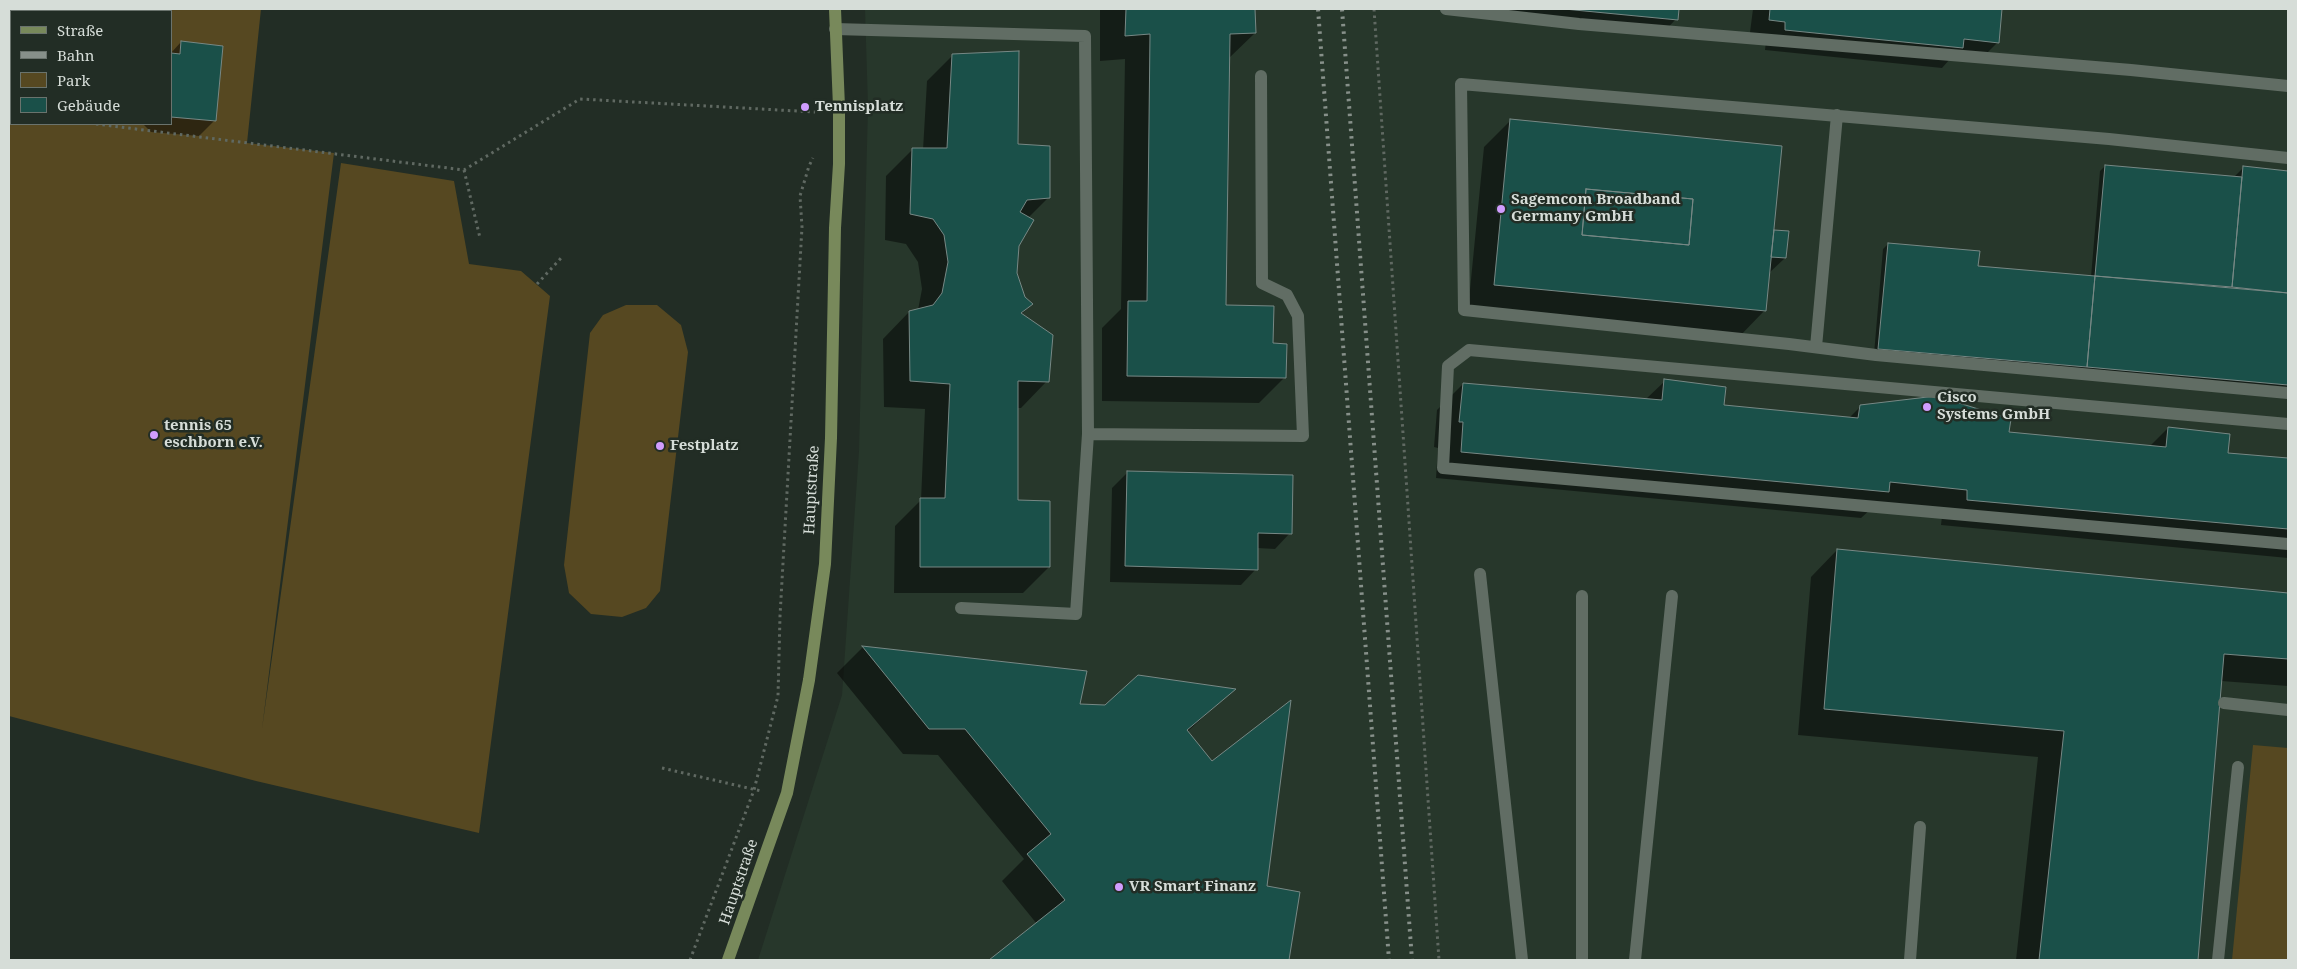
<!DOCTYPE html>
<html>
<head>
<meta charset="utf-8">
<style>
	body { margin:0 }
	#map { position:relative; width:2297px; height:969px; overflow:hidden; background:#222d25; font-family:"Noto Serif",serif }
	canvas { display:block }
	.frame { position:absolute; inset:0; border:10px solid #d6ddd8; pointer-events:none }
	.legend { position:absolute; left:10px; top:10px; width:162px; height:115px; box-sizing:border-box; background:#222d25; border:1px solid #6a736d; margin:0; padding:6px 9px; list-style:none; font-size:15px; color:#d6ddd8 }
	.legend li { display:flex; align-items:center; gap:10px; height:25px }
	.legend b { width:25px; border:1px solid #6a736d }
</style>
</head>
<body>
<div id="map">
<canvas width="2297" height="969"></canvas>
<div class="frame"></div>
<ul class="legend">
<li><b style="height:6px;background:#78895b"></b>Straße</li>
<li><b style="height:6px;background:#87908a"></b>Bahn</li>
<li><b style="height:14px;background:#564821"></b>Park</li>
<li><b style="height:14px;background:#1a5049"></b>Gebäude</li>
</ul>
</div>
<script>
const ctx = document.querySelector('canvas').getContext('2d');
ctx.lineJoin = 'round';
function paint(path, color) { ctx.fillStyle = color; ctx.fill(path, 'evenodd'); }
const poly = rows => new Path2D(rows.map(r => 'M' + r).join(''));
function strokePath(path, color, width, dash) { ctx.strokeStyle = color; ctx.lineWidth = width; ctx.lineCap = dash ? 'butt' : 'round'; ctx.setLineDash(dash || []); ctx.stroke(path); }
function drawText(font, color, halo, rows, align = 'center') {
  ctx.font = font + ' "Noto Serif",serif'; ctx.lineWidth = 5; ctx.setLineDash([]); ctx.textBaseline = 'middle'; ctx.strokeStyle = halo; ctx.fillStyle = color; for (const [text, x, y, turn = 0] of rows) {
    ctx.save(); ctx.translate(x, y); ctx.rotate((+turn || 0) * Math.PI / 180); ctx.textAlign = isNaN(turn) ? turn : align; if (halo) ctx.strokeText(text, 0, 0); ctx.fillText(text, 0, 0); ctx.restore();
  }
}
paint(poly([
	[865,9,2288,9,2288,960,758,960,842,695,859,451,868,107]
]), '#27372b');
paint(poly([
	[9,9,261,9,247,143,334,153,262,729,341,163,454,181,469,264,521,271,550,296,479,833,256,781,9,716],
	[11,11,171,11,171,124,11,124],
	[626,305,657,305,681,325,688,352,660,591,646,608,622,617,591,614,569,593,564,565,590,333,603,315],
	[2253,745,2288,748,2288,960,2232,960]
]), '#564821');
paint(poly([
	[1100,9,1254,9,1255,33,1228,59,1225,306,1271,344,1285,377,1259,403,1102,401,1102,328,1121,309,1125,59,1100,61],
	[1497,9,1677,9,1676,19,1661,35],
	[1753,9,2001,9,1998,42,1978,62,1950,59,1942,68,1765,50,1766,41,1749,40],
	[181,42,215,120,199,136,151,132,143,124,171,124,171,53],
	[953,55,1017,145,1049,197,1028,218,1018,246,1016,273,1024,297,1031,304,1021,315,1047,381,1021,408,1017,408,1017,502,1049,567,1023,593,894,593,895,526,921,500,925,409,884,407,883,339,909,312,918,310,922,289,918,262,906,244,885,240,886,176,912,150,923,150,927,81],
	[1510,121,1772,231,1787,232,1785,258,1768,274,1765,310,1739,337,1468,310,1484,147],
	[2105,166,2233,178,2243,168,2288,172,2288,390,1874,354,1883,249,1888,244,1977,267,2091,277,2100,171],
	[1665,381,1723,407,1849,418,1860,407,2008,433,2150,446,2168,428,2227,454,2288,460,2288,558,1941,525,1942,516,1871,509,1861,518,1436,478,1438,448,1434,447,1437,410,1463,384,1646,399],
	[1128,472,1290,533,1275,549,1257,548,1256,569,1241,585,1110,582,1112,488],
	[1837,550,2288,594,2288,686,2221,681,2197,960,2016,960,2038,757,1798,735,1811,577],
	[863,647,1085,672,1078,705,1105,706,1233,690,1187,732,1266,888,1298,893,1288,960,991,960,1037,924,1002,881,1024,859,938,755,903,754,837,673]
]), '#0007');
const building = poly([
	[1126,9,1255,9,1256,33,1230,34,1226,305,1274,306,1273,343,1287,344,1286,378,1127,376,1128,301,1147,301,1150,34,1125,36,1126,9],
	[1564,9,1679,9,1678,20,1564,9],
	[1770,9,2002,9,1999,43,1964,39,1963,48,1785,30,1785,22,1769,20,1770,9],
	[181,41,223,46,216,121,171,117,171,53,180,54,181,41],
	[1019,51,1018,144,1050,146,1050,198,1027,200,1020,212,1034,220,1019,246,1017,273,1025,297,1033,304,1021,313,1053,335,1049,382,1018,381,1018,500,1050,501,1050,567,920,567,920,498,945,498,950,384,910,381,909,311,933,305,942,293,948,262,944,235,933,219,910,214,912,148,947,148,952,54,1019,51],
	[1510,119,1782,146,1766,311,1494,285,1510,119],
	[1586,189,1693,199,1689,245,1582,235,1586,189],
	[2105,165,2242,177,2232,287,2095,276,2105,165],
	[2243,166,2288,171,2288,293,2232,287,2243,166],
	[1586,189,1693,199,1689,245,1582,235,1586,189],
	[1774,230,1789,231,1786,258,1771,257,1774,230],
	[1888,243,1980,251,1978,266,2095,276,2087,367,1878,349,1888,243],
	[2095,276,2288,293,2288,385,2087,367,2095,276],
	[1664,379,1726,387,1724,405,1858,418,1860,405,1936,396,2011,419,2009,432,2166,447,2168,427,2230,434,2228,453,2288,458,2288,529,1967,500,1967,490,1890,482,1889,492,1461,452,1463,422,1459,422,1463,383,1662,400,1664,379],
	[1127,471,1293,475,1292,534,1258,533,1258,570,1125,566,1127,471],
	[1837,549,2288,593,2288,659,2224,654,2198,960,2039,960,2064,731,1824,709,1837,549],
	[862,646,1087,671,1080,704,1105,705,1138,675,1236,689,1187,730,1212,761,1291,700,1267,886,1300,892,1289,960,989,960,1065,900,1027,854,1051,834,965,729,929,729,862,646]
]);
paint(building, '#1a5049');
strokePath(building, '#778885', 1);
strokePath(poly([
	[1374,9,1439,960],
	[9,113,11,113],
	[96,124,464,170,580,99,815,112],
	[464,170,480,238],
	[537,284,562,257],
	[662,768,761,791],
	[690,960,754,790,778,696,780,616,802,227,800,196,809,166,813,158]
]), '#606962', 3, [2.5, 4]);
strokePath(poly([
	[1446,9,1579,24,2131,70,2288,86],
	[835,29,1085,36,1088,434,1303,436,1298,316,1287,295,1262,283,1261,76],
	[2288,158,2109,139,1461,84,1464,310,1789,344,1876,355,2288,393],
	[1816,347,1837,115],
	[2288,424,1469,350,1448,366,1443,468,2288,544],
	[1480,574,1522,960],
	[961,608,1076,614,1088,434],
	[2224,703,2288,710],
	[1582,960,1582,596],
	[1635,960,1672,596],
	[1910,960,1920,827],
	[2218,960,2238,767]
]), '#616d64', 12);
strokePath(poly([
	[728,960,787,793,809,680,825,564,831,438,835,228,839,164,839,107,835,9]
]), '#78895b', 12);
strokePath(poly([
	[1318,9,1389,960],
	[1342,9,1412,960]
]), '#87908a', 4, [2.5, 5]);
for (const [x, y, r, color] of [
	[805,107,5,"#d09dfe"],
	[1501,209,5,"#d09dfe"],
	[1927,407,5,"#d09dfe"],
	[154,435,5,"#d09dfe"],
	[660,446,5,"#d09dfe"],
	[1119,887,5,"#d09dfe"]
]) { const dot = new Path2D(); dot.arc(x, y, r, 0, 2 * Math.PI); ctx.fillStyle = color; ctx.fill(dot); strokePath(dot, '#222d25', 2); }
drawText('bold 15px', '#d6ddd8', '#222d25', [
	["Tennisplatz",815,107],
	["Sagemcom Broadband",1511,200],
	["Germany GmbH",1511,217],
	["Cisco",1937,398],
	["Systems GmbH",1937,415],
	["tennis 65",164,426],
	["eschborn e.V.",164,443],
	["Festplatz",670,446],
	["VR Smart Finanz",1129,887]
], 'left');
drawText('15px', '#d6ddd8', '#222d25', [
	["Hauptstraße",812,490,-87],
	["Hauptstraße",739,882,-71]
]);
</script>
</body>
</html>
